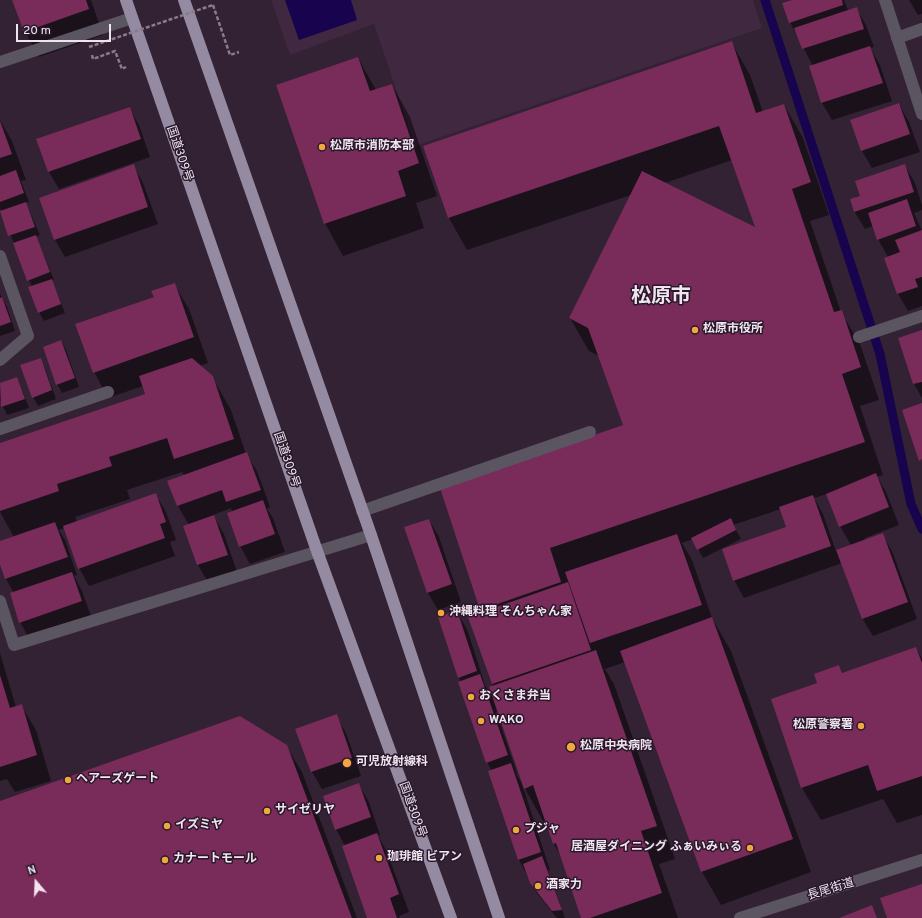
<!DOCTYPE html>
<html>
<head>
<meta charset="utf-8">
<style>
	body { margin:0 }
	#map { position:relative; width:922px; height:918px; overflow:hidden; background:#332134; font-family:Overpass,sans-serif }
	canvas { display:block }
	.north { position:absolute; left:16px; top:862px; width:40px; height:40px; -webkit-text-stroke:3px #29182a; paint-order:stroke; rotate:341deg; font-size:11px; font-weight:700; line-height:16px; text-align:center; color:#f0e4f0 }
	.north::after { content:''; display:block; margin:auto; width:14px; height:18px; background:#f0e4f0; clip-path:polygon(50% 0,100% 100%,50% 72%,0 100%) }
	.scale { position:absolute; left:16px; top:24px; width:95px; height:18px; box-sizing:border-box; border:2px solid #f0e4f0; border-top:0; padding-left:5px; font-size:12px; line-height:14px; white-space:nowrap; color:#f0e4f0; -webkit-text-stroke:3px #29182a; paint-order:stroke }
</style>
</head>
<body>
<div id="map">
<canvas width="922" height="918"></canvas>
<div class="north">N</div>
<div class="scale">20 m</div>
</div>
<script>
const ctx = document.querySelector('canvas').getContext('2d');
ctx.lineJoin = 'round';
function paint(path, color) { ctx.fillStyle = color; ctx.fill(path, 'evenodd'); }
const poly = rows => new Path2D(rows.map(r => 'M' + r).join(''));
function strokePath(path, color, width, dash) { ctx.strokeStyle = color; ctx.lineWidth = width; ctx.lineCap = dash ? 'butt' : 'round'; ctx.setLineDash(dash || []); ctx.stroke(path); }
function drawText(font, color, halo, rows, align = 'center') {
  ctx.font = font + ' Overpass,"Noto Sans JP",sans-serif'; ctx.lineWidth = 3; ctx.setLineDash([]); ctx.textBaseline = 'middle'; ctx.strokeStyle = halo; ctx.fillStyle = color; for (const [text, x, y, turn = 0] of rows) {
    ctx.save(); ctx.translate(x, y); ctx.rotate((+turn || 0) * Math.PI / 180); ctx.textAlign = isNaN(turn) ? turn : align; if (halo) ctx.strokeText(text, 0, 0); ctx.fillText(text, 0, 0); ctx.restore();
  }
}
paint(poly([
	[271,0,753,0,762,28,415,146,374,24,290,55]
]), '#3f2840');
paint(poly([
	[285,0,351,0,357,20,299,40]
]), '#17034e');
paint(poly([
	[13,0,91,0,103,35,39,57,25,32],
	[795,0,844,0,848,10,856,8,866,25,874,47,870,48,880,65,892,101,832,120,822,103,813,66,790,22],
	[909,0,922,0,922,14,918,15],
	[731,42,750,75,763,112,784,105,803,138,829,215,810,221,841,312,860,344,879,400,860,406,883,475,877,477,886,492,899,525,865,538,865,540,882,534,892,551,917,619,873,636,862,618,842,563,744,598,734,580,787,528,781,509,733,525,741,539,703,558,693,539,682,543,692,560,712,618,731,651,811,872,721,905,702,872,625,662,605,669,614,684,675,859,659,864,678,918,582,918,561,856,554,844,546,820,543,821,523,785,498,711,496,712,517,773,516,773,522,784,550,870,548,871,565,918,557,918,536,892,519,860,489,771,492,771,487,762,459,677,457,612,467,629,485,685,492,697,493,686,470,618,483,613,481,610,625,425,599,356,589,351,570,318,631,195,467,250,449,218,424,146],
	[732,160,756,229,665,183],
	[827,494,840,526,851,545,836,551,823,514,814,498],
	[358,58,376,90,392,85,410,117,437,196,416,203,424,228,343,256,325,223],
	[899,104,909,122,920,152,872,168,862,151],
	[129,108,139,125,150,157,59,189,49,172],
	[0,120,12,141,26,180,21,181,29,202,26,203,40,235,36,237,54,280,52,281,65,313,44,321,39,312,32,287,1,212,2,212,0,208],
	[133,165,143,183,158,224,65,257,55,240,40,199],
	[905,166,915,183,922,205,922,210,914,213,922,231,922,306,908,311,898,294,885,258,888,257,878,239,873,226,865,229,854,211,861,197],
	[174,284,189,309,208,363,199,366,212,377,231,410,246,454,257,471,270,507,267,509,273,518,285,552,250,564,240,546,231,508,213,515,224,534,237,572,208,582,198,565,184,527,189,525,178,506,169,482,185,476,182,472,127,490,130,499,75,517,77,522,156,495,166,512,176,540,170,542,175,556,89,586,79,568,65,528,59,530,65,540,77,575,74,576,82,591,92,619,30,640,20,622,14,593,6,579,0,562,0,542,14,537,0,512,0,444,146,395,143,386,108,398,94,372,155,297],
	[0,294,7,307,15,331,0,336],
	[922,331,922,398,914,384,899,338],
	[61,341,66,350,79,387,62,393,57,384],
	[40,359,45,368,56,399,38,406,33,397],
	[17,378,29,408,7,415,0,400,0,384],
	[429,520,439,537,461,602,438,610,428,593],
	[916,648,922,659,922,815,897,823,883,799,821,820,802,788,772,699,818,683,839,666,843,674],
	[0,653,16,707,21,705,36,730,51,781,15,792,7,779,0,781],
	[336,716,346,733,361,776,322,789,312,772,297,730],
	[286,746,302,772,357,918,0,918,0,802],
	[359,785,369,802,380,835,378,835,387,852,409,912,399,916,400,918,368,918,345,846,336,829]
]), '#0007');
strokePath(poly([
	[765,0,880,354,911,504,922,529]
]), '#17034e', 9);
paint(poly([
	[12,0,86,0,89,9,24,32],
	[792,0,842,0,843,5,789,23,782,3],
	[857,7,864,29,802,49,794,28],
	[732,41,756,113,784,104,811,182,792,189,834,312,842,310,861,367,842,374,865,442,550,548,561,582,480,610,440,488,623,425,588,328,569,318,642,171,755,227,719,126,448,218,423,146],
	[870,46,883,83,821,103,809,66],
	[358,57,370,91,392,84,419,163,398,171,406,196,324,224,276,85],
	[899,103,910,134,861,151,850,120],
	[130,107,141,139,48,172,36,139],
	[0,121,12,154,0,158],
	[134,164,148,207,54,240,39,198],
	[905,164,914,192,854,212,850,199,860,196,855,181],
	[16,170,24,193,0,202,0,176],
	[907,199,916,226,877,240,868,213],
	[26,202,35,227,8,236,0,211],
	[922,230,922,277,915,279,918,287,897,294,884,258,900,252,895,240],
	[36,235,50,272,27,281,13,243],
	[52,279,61,304,38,313,28,287],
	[175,283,194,337,93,373,75,324,154,297,151,291],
	[2,297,11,322,0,326,0,298],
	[922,330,922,382,913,384,898,338],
	[61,340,75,378,56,385,43,347],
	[41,358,52,390,32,398,20,365],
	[192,358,213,376,234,439,174,459,167,438,109,457,112,466,57,484,59,491,0,511,0,443,145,394,139,376],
	[17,377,25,399,1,407,0,383],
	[922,403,922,459,919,461,902,410],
	[247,452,261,490,226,502,222,490,177,506,167,481],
	[876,473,889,507,839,527,826,494],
	[156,493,166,522,160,524,165,538,78,569,63,526],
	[813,495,831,546,733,581,722,549,786,527,779,507],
	[263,500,275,534,239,547,227,513],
	[214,515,228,555,197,565,183,526],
	[731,518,736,530,697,550,691,538],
	[429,519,452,584,427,593,404,527],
	[55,522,68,557,5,579,0,565,0,541],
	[883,533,908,602,862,619,836,550],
	[677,534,702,605,590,643,565,572],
	[72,572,82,601,19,623,10,593],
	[568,582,591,650,492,684,468,617],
	[457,610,477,671,458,678,438,617],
	[712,617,793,839,701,872,620,651],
	[916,647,922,663,922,776,877,791,868,765,801,788,771,699,817,683,814,674,839,665,842,673],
	[596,650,657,826,641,831,662,893,590,918,581,918,556,843,553,844,533,785,524,789,489,687],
	[480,674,508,755,486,763,458,682],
	[0,675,10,708,22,704,37,755,0,767],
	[337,714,352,758,311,772,295,729],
	[240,716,287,745,352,918,0,918,0,801],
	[511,763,541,852,518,860,488,771],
	[359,783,371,817,335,830,323,796],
	[377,833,399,894,390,898,397,918,367,918,342,846],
	[542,856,562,910,552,911,530,883,523,864],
	[922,884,922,918,887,918,880,898],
	[872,905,877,918,839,918]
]), '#792b5a');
strokePath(poly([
	[213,5,230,55,239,52],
	[92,55,93,59,115,51,122,69,126,67]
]), '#8a7b8b', 2.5, [4, 2]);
strokePath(poly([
	[362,511,590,432]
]), '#5a5560', 12);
strokePath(poly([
	[885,0,922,114],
	[897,38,922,29],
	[0,62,132,18],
	[0,256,28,336,0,360],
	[859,337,922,316],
	[0,429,108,392],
	[0,601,14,645,371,535],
	[740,918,922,860]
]), '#5a5560', 12);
strokePath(poly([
	[126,0,317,551,451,918],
	[184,0,371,535,499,918]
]), '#948aa2', 12);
strokePath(poly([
	[89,47,213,5]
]), '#8a7b8b', 2.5, [4, 2]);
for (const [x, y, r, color] of [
	[322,147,4,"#efa73e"],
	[695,330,4,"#efa73e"],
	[441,613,4,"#efa73e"],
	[471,697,4,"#efa73e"],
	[481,721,4,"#efa73e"],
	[861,726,4,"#efa73e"],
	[571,747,5,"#efa73e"],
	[347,763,5,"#efa73e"],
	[68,780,4,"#efa73e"],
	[267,811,4,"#efa73e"],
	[167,826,4,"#efa73e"],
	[516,830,4,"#efa73e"],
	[750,848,4,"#efa73e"],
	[379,858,4,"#efa73e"],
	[165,860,4,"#efa73e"],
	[538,886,4,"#efa73e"]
]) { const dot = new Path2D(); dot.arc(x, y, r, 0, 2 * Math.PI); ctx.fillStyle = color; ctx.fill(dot); strokePath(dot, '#29182a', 1.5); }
drawText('bold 12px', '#f0e4f0', '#29182a', [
	["松原市消防本部",330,147],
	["松原市役所",703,330],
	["沖縄料理 そんちゃん家",449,613],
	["おくさま弁当",479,697],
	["WAKO",489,721],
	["松原警察署",853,726,"right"],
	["松原中央病院",580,747],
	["可児放射線科",356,763],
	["ヘアーズゲート",76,780],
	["サイゼリヤ",275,811],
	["イズミヤ",175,826],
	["プジャ",524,830],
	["居酒屋ダイニング ふぁいみぃる",742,848,"right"],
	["珈琲館 ビアン",387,858],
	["カナートモール",173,860],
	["酒家力",546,886]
], 'left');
drawText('12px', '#f0e4f0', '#29182a', [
	["国道309号",179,154,71],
	["国道309号",286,460,71],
	["国道309号",412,810,70],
	["長尾街道",831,890,-17]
]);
drawText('bold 20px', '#f0e4f0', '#29182a', [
	["松原市",661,298]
]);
</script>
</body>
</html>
